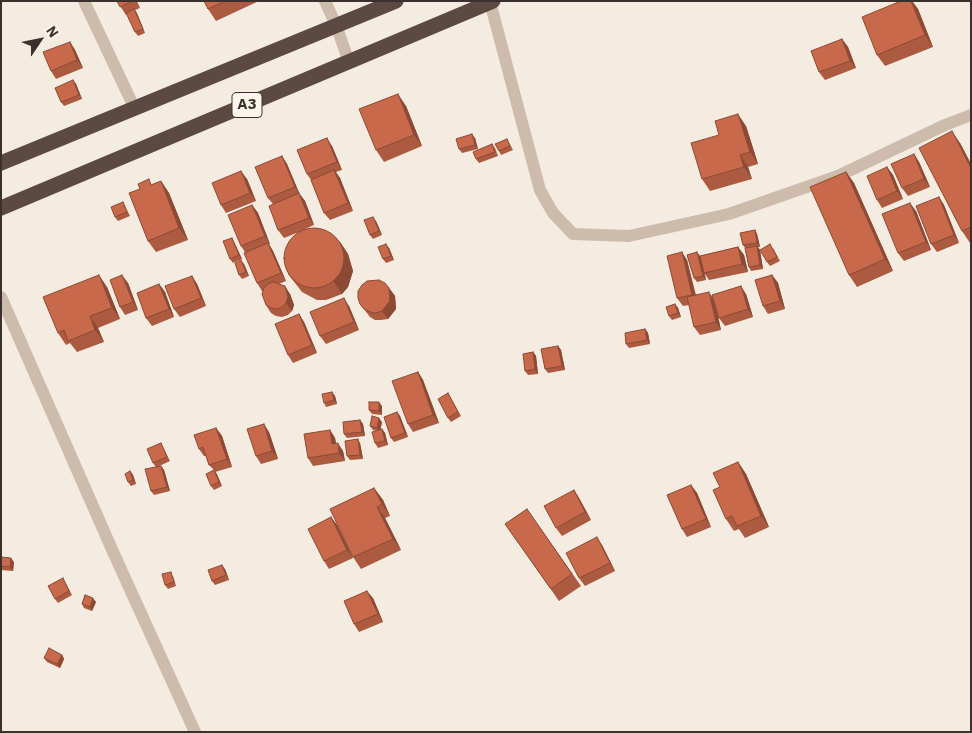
<!DOCTYPE html>
<html>
<head>
<meta charset="utf-8">
<style>
	body { margin:0 }
	#map { position:relative; width:972px; height:733px; overflow:hidden; background:#f4ebe1; font-family:"IBM Plex Sans",sans-serif }
	canvas { display:block }
	.frame { position:absolute; inset:0; border:2px solid #3b302b; pointer-events:none }
	.north { position:absolute; left:15px; top:15px; width:50px; height:50px; -webkit-text-stroke:4px #fbf5ee; paint-order:stroke; rotate:56deg; font-size:14px; font-weight:700; line-height:20px; text-align:center; color:#3b302b }
	.north::after { content:''; display:block; margin:auto; width:18px; height:22px; background:#3b302b; clip-path:polygon(50% 0,100% 100%,50% 72%,0 100%) }
</style>
</head>
<body>
<div id="map">
<canvas width="972" height="733"></canvas>
<div class="frame"></div>
<div class="north">N</div>
</div>
<script>
const ctx = document.querySelector('canvas').getContext('2d');
ctx.lineJoin = 'round';
const poly = rows => new Path2D(rows.map(r => 'M' + r).join(''));
function strokePath(path, color, width, dash) { ctx.strokeStyle = color; ctx.lineWidth = width; ctx.lineCap = dash ? 'butt' : 'round'; ctx.setLineDash(dash || []); ctx.stroke(path); }
function paint(path, color) { ctx.fillStyle = color; ctx.fill(path, 'evenodd'); }
function drawText(font, color, halo, rows, align = 'center') {
  ctx.font = font + ' "IBM Plex Sans",sans-serif'; ctx.lineWidth = 5; ctx.setLineDash([]); ctx.textBaseline = 'middle'; ctx.strokeStyle = halo; ctx.fillStyle = color; for (const [text, x, y, turn = 0] of rows) {
    ctx.save(); ctx.translate(x, y); ctx.rotate((+turn || 0) * Math.PI / 180); ctx.textAlign = isNaN(turn) ? turn : align; if (halo) ctx.strokeText(text, 0, 0); ctx.fillText(text, 0, 0); ctx.restore();
  }
}
strokePath(poly([
	[84,1,134,107],
	[325,1,336,25,349,62],
	[490,2,540,190,553,213,573,234,629,236,729,214,838,176,945,125,971,115],
	[1,297,114,554,195,732]
]), '#cdbbac', 12);
strokePath(poly([
	[1,163,396,1],
	[1,208,493,1]
]), '#5c4a42', 15);
paint(poly([
	[117,1,137,1,140,8,135,10,145,33,138,36,135,32,127,14,126,15],
	[204,1,259,1,216,21,208,9],
	[901,1,912,1,918,9,933,47,885,66,877,55],
	[842,39,848,47,856,68,825,80,819,72],
	[70,42,75,50,83,68,56,79,51,71],
	[73,80,76,84,82,99,64,106,61,102],
	[406,106,422,146,384,162,376,150],
	[746,126,758,164,748,167,752,179,710,191,702,179,719,135],
	[475,138,478,149,462,153,459,149],
	[507,139,513,150,501,155,499,151],
	[960,143,971,164,971,243,970,243,962,231],
	[492,144,495,148,498,156,479,163,476,159],
	[332,146,342,170,336,172,340,178,353,211,330,220,324,213,311,180,307,174],
	[914,154,919,162,930,187,908,196,902,188],
	[282,156,287,164,300,195,305,201,314,225,305,229,340,242,348,254,353,271,348,287,342,294,326,300,317,300,302,292,288,274,299,232,284,238,278,230,273,204,268,198],
	[887,167,893,175,903,199,882,208,877,200],
	[846,172,854,183,893,271,857,287,849,275],
	[247,179,256,201,226,213,221,205],
	[161,181,169,193,188,240,156,252,148,241,153,184],
	[939,197,944,205,959,243,937,252,931,244],
	[123,202,130,216,118,221,115,217],
	[252,205,258,213,270,244,269,244,273,251,286,281,279,284,290,294,294,305,292,311,288,315,282,317,276,316,271,313,266,305,263,291,262,291,257,283,245,252,241,246],
	[916,211,931,250,904,261,898,253],
	[376,221,382,235,373,239,370,235],
	[755,230,757,234,760,247,758,247,760,250,763,269,751,271,749,267,745,248,743,245],
	[232,238,234,242,242,259,233,263,230,259],
	[738,247,744,255,748,272,709,280,705,274,706,280,697,282,694,278,700,256],
	[389,248,394,260,386,263,383,259],
	[773,248,780,261,770,266,767,262],
	[687,260,696,295,713,298,746,294,753,317,725,326,719,318,717,311,721,330,700,335,694,327,689,305,683,306,677,298],
	[244,264,249,276,242,279,239,275],
	[772,275,778,283,785,309,768,314,763,306],
	[192,276,197,284,206,306,180,317,174,309],
	[128,283,138,310,125,315,120,307],
	[159,284,165,292,174,317,152,326,146,318],
	[107,287,120,319,98,328,104,342,77,352,70,343,66,345,58,333],
	[389,288,395,296,396,309,388,319,381,320,375,320,370,317,360,304],
	[675,304,678,308,681,317,672,320,669,316],
	[349,306,359,330,326,344,320,336],
	[299,314,304,322,317,353,293,363,288,355],
	[645,329,648,333,650,344,629,348,626,344],
	[558,346,561,350,565,370,548,373,545,369],
	[533,352,536,356,538,374,528,375,525,371],
	[418,372,423,380,439,423,413,432,408,424],
	[332,392,335,396,337,404,326,407,324,403],
	[448,393,461,416,451,422,448,418],
	[382,406,382,415,372,414,369,410],
	[397,412,400,416,408,437,394,442,391,438],
	[360,420,363,424,365,436,347,438,344,434],
	[382,422,380,430,382,429,385,433,388,445,378,448,375,443,376,431,373,430,370,426],
	[216,428,222,436,232,467,215,472,222,486,214,490,211,486,214,470,209,465,206,456,204,456,199,449],
	[330,430,335,438,336,444,343,451,345,461,313,466,308,458],
	[269,432,278,459,261,464,256,456],
	[161,443,170,461,157,467,161,466,164,470,170,491,154,495,151,491,156,467,153,463],
	[360,443,363,459,350,460,347,456],
	[738,462,746,474,769,527,745,538,739,529,734,531,726,519,720,487],
	[130,471,133,475,136,484,131,486,128,482],
	[691,485,697,493,711,527,687,537,682,529],
	[374,488,383,500,390,516,385,518,401,550,361,569,353,557],
	[574,490,579,498,591,520,562,536,556,528],
	[527,509,581,586,559,601,505,524],
	[331,517,337,525,353,558,329,569,324,561],
	[602,545,615,571,585,586,579,578],
	[1,557,14,562,13,571,1,570],
	[225,569,229,580,215,585,212,581],
	[173,576,176,586,168,589,165,585],
	[65,582,72,595,58,603,55,599],
	[373,598,383,622,359,632,354,624],
	[96,602,92,611,84,608,82,604],
	[62,655,64,659,60,668,47,662,44,658]
]), '#ac5a40');
paint(poly([
	[911,1,912,1,918,9,933,47,925,35],
	[134,9,137,13,145,33,143,29],
	[842,39,848,47,856,68,850,61],
	[70,42,75,50,83,68,77,60],
	[73,80,76,84,82,99,79,95],
	[398,94,406,106,422,146,414,135],
	[738,114,746,126,758,164,750,152],
	[952,131,960,143,971,164,971,168],
	[472,134,475,138,478,149,475,145],
	[327,138,332,146,342,170,337,162],
	[914,154,919,162,930,187,924,179],
	[740,155,748,167,752,179,744,167],
	[282,156,287,164,300,195,295,187],
	[887,167,893,175,903,199,897,191],
	[334,170,340,178,353,211,348,203],
	[241,171,247,179,256,201,250,193],
	[846,172,854,183,893,271,885,259],
	[161,181,169,193,188,240,179,228],
	[299,193,305,201,314,225,309,218],
	[939,197,944,205,959,243,954,235],
	[910,203,916,211,931,250,926,242],
	[252,205,258,213,270,244,265,236],
	[373,217,376,221,382,235,379,231],
	[755,230,757,234,760,247,757,243],
	[232,238,234,242,242,259,239,255],
	[340,242,348,254,353,271,348,287,342,294,334,282],
	[268,243,273,251,286,281,281,273],
	[386,244,389,248,394,260,391,256],
	[757,246,760,250,763,269,760,265],
	[738,247,744,255,748,272,742,264],
	[682,252,687,260,697,303,692,295],
	[697,252,700,256,704,273,706,280,703,276],
	[241,260,244,264,249,276,246,272],
	[99,275,107,287,120,319,112,308],
	[122,275,128,283,138,310,133,302],
	[772,275,778,283,785,309,780,301],
	[192,276,197,284,206,306,201,298],
	[159,284,165,292,174,317,169,309],
	[285,286,290,294,294,305,292,311,286,303],
	[741,286,746,294,753,317,748,309],
	[389,288,395,296,396,309,388,319,382,311],
	[709,292,714,300,721,330,716,322],
	[344,298,349,306,359,330,354,322],
	[675,304,678,308,681,317,678,313],
	[299,314,304,322,317,353,312,345],
	[90,316,98,328,104,342,95,330],
	[645,329,648,333,650,344,647,340],
	[558,346,561,350,565,370,562,366],
	[533,352,536,356,538,374,535,369],
	[418,372,423,380,439,423,433,415],
	[332,392,335,396,337,404,334,400],
	[379,402,382,406,382,415,379,411],
	[397,412,400,416,408,437,405,433],
	[379,418,382,422,380,432,377,428],
	[360,420,363,424,365,436,362,432],
	[264,424,269,432,278,459,272,451],
	[216,428,222,436,232,467,227,459],
	[382,429,385,433,388,445,385,441],
	[330,430,335,438,338,452,332,444],
	[358,439,360,443,363,459,360,455],
	[338,443,343,451,345,461,339,453],
	[738,462,746,474,769,527,761,516],
	[161,466,164,470,170,491,167,487],
	[214,470,217,474,222,486,219,482],
	[130,471,133,475,136,484,133,480],
	[691,485,697,493,711,527,706,519],
	[374,488,383,500,390,516,382,504],
	[574,490,579,498,591,520,585,512],
	[377,507,385,518,401,550,393,539],
	[331,517,337,525,353,558,347,550],
	[597,537,602,545,615,571,610,563],
	[11,558,14,562,13,571,10,567],
	[222,565,225,569,229,580,226,575],
	[367,591,373,598,383,622,378,614],
	[93,598,96,602,92,611,90,607],
	[62,655,64,659,60,668,57,664]
]), '#8c4a34');
const building = poly([
	[117,1,132,1,120,7,117,1],
	[204,1,225,1,208,9,204,1],
	[901,1,911,1,925,35,877,55,862,17,901,1],
	[134,9,143,29,135,32,126,13,134,9],
	[842,39,850,61,819,72,811,51,842,39],
	[70,42,77,60,51,71,43,52,70,42],
	[73,80,79,95,61,102,55,88,73,80],
	[398,94,414,135,376,150,359,109,398,94],
	[738,114,750,152,740,155,744,167,702,179,691,143,719,135,715,121,738,114],
	[952,131,971,168,971,227,962,231,919,148,952,131],
	[472,134,475,145,459,149,456,139,472,134],
	[327,138,337,162,307,174,297,150,327,138],
	[507,139,510,146,499,151,495,144,507,139],
	[492,144,495,152,476,159,473,152,492,144],
	[914,154,924,179,902,188,891,164,914,154],
	[282,156,295,187,268,198,255,167,282,156],
	[887,167,897,191,877,200,867,176,887,167],
	[334,170,348,203,324,213,311,180,334,170],
	[241,171,250,193,221,205,212,183,241,171],
	[846,172,885,259,849,275,810,187,846,172],
	[149,179,151,185,161,181,179,228,148,241,129,193,140,189,138,184,149,179],
	[299,193,309,218,278,230,269,206,299,193],
	[939,197,954,235,931,244,916,206,939,197],
	[123,202,127,212,115,217,111,207,123,202],
	[910,203,926,242,898,253,882,214,910,203],
	[252,205,265,236,241,246,228,215,252,205],
	[373,217,379,231,370,235,364,220,373,217],
	'284 258a30 30 0 1 1 60 0a30 30 0 1 1-60 0Z',
	[755,230,757,243,743,245,740,233,755,230],
	[232,238,239,255,230,259,223,241,232,238],
	[268,243,281,273,257,283,244,253,268,243],
	[386,244,391,256,383,259,378,247,386,244],
	[770,244,777,257,767,262,760,250,770,244],
	[757,246,760,265,749,267,745,248,757,246],
	[738,247,742,264,704,273,700,256,738,247],
	[682,252,692,295,677,298,667,256,682,252],
	[697,252,703,276,694,278,687,255,697,252],
	[241,260,246,272,239,275,235,263,241,260],
	[99,275,112,308,90,316,95,330,68,341,64,330,58,333,43,297,99,275],
	[122,275,133,302,120,307,110,280,122,275],
	[772,275,780,301,763,306,755,280,772,275],
	[192,276,201,298,174,309,165,286,192,276],
	[379,280,385,283,389,288,390,301,382,311,376,313,370,312,364,309,360,304,358,298,358,291,362,285,367,281,379,280],
	[273,282,285,286,288,297,286,303,282,307,277,309,271,308,266,305,262,294,264,288,268,284,273,282],
	[159,284,169,309,146,318,137,293,159,284],
	[741,286,748,309,719,318,712,295,741,286],
	[709,292,716,322,694,327,687,297,709,292],
	[344,298,354,322,320,336,310,312,344,298],
	[675,304,678,313,669,316,666,307,675,304],
	[299,314,312,345,288,355,275,324,299,314],
	[645,329,647,340,626,344,625,333,645,329],
	[558,346,562,366,545,369,541,349,558,346],
	[533,352,535,369,525,371,523,354,533,352],
	[418,372,433,415,408,424,392,381,418,372],
	[332,392,334,400,324,403,322,394,332,392],
	[448,393,458,412,448,418,438,399,448,393],
	[369,402,379,402,379,411,369,410,369,402],
	[397,412,405,433,391,438,384,417,397,412],
	[372,416,379,418,377,428,370,426,372,416],
	[360,420,362,432,344,434,343,422,360,420],
	[264,424,272,451,256,456,247,429,264,424],
	[216,428,227,459,209,465,203,447,199,449,194,435,216,428],
	[382,429,385,441,375,443,372,432,382,429],
	[330,430,332,444,338,443,339,453,308,458,304,434,330,430],
	[358,439,360,455,347,456,345,441,358,439],
	[161,443,167,457,153,463,147,449,161,443],
	[738,462,761,516,737,526,732,516,726,519,713,490,720,487,713,473,738,462],
	[161,466,167,487,151,491,145,469,161,466],
	[214,470,219,482,211,486,206,474,214,470],
	[130,471,133,480,128,482,125,474,130,471],
	[691,485,706,519,682,529,667,495,691,485],
	[374,488,382,504,377,507,393,539,353,557,330,509,374,488],
	[574,490,585,512,556,528,544,506,574,490],
	[527,509,572,574,551,589,505,524,527,509],
	[331,517,347,550,324,561,308,529,331,517],
	[597,537,610,563,579,578,566,553,597,537],
	[1,557,11,558,10,567,1,566,1,557],
	[222,565,226,575,212,581,208,570,222,565],
	[171,572,174,582,165,585,162,574,171,572],
	[63,578,69,591,55,599,48,586,63,578],
	[367,591,378,614,354,624,344,601,367,591],
	[85,595,93,598,90,607,82,604,85,595],
	[49,648,62,655,57,664,44,658,49,648]
]);
paint(building, '#c8694b');
strokePath(building, '#8c4a34', 1);
for (const [x, y, w] of [
	[247,105,30]
]) { const box = new Path2D(); box.roundRect(x - w / 2, y - 12.5, w, 25, 4); ctx.fillStyle = '#fbf5ee'; ctx.fill(box); strokePath(box, '#3b302b', 1); }
drawText('bold 15px', '#3b302b', null, [
	["A3",247,105]
]);
</script>
</body>
</html>
